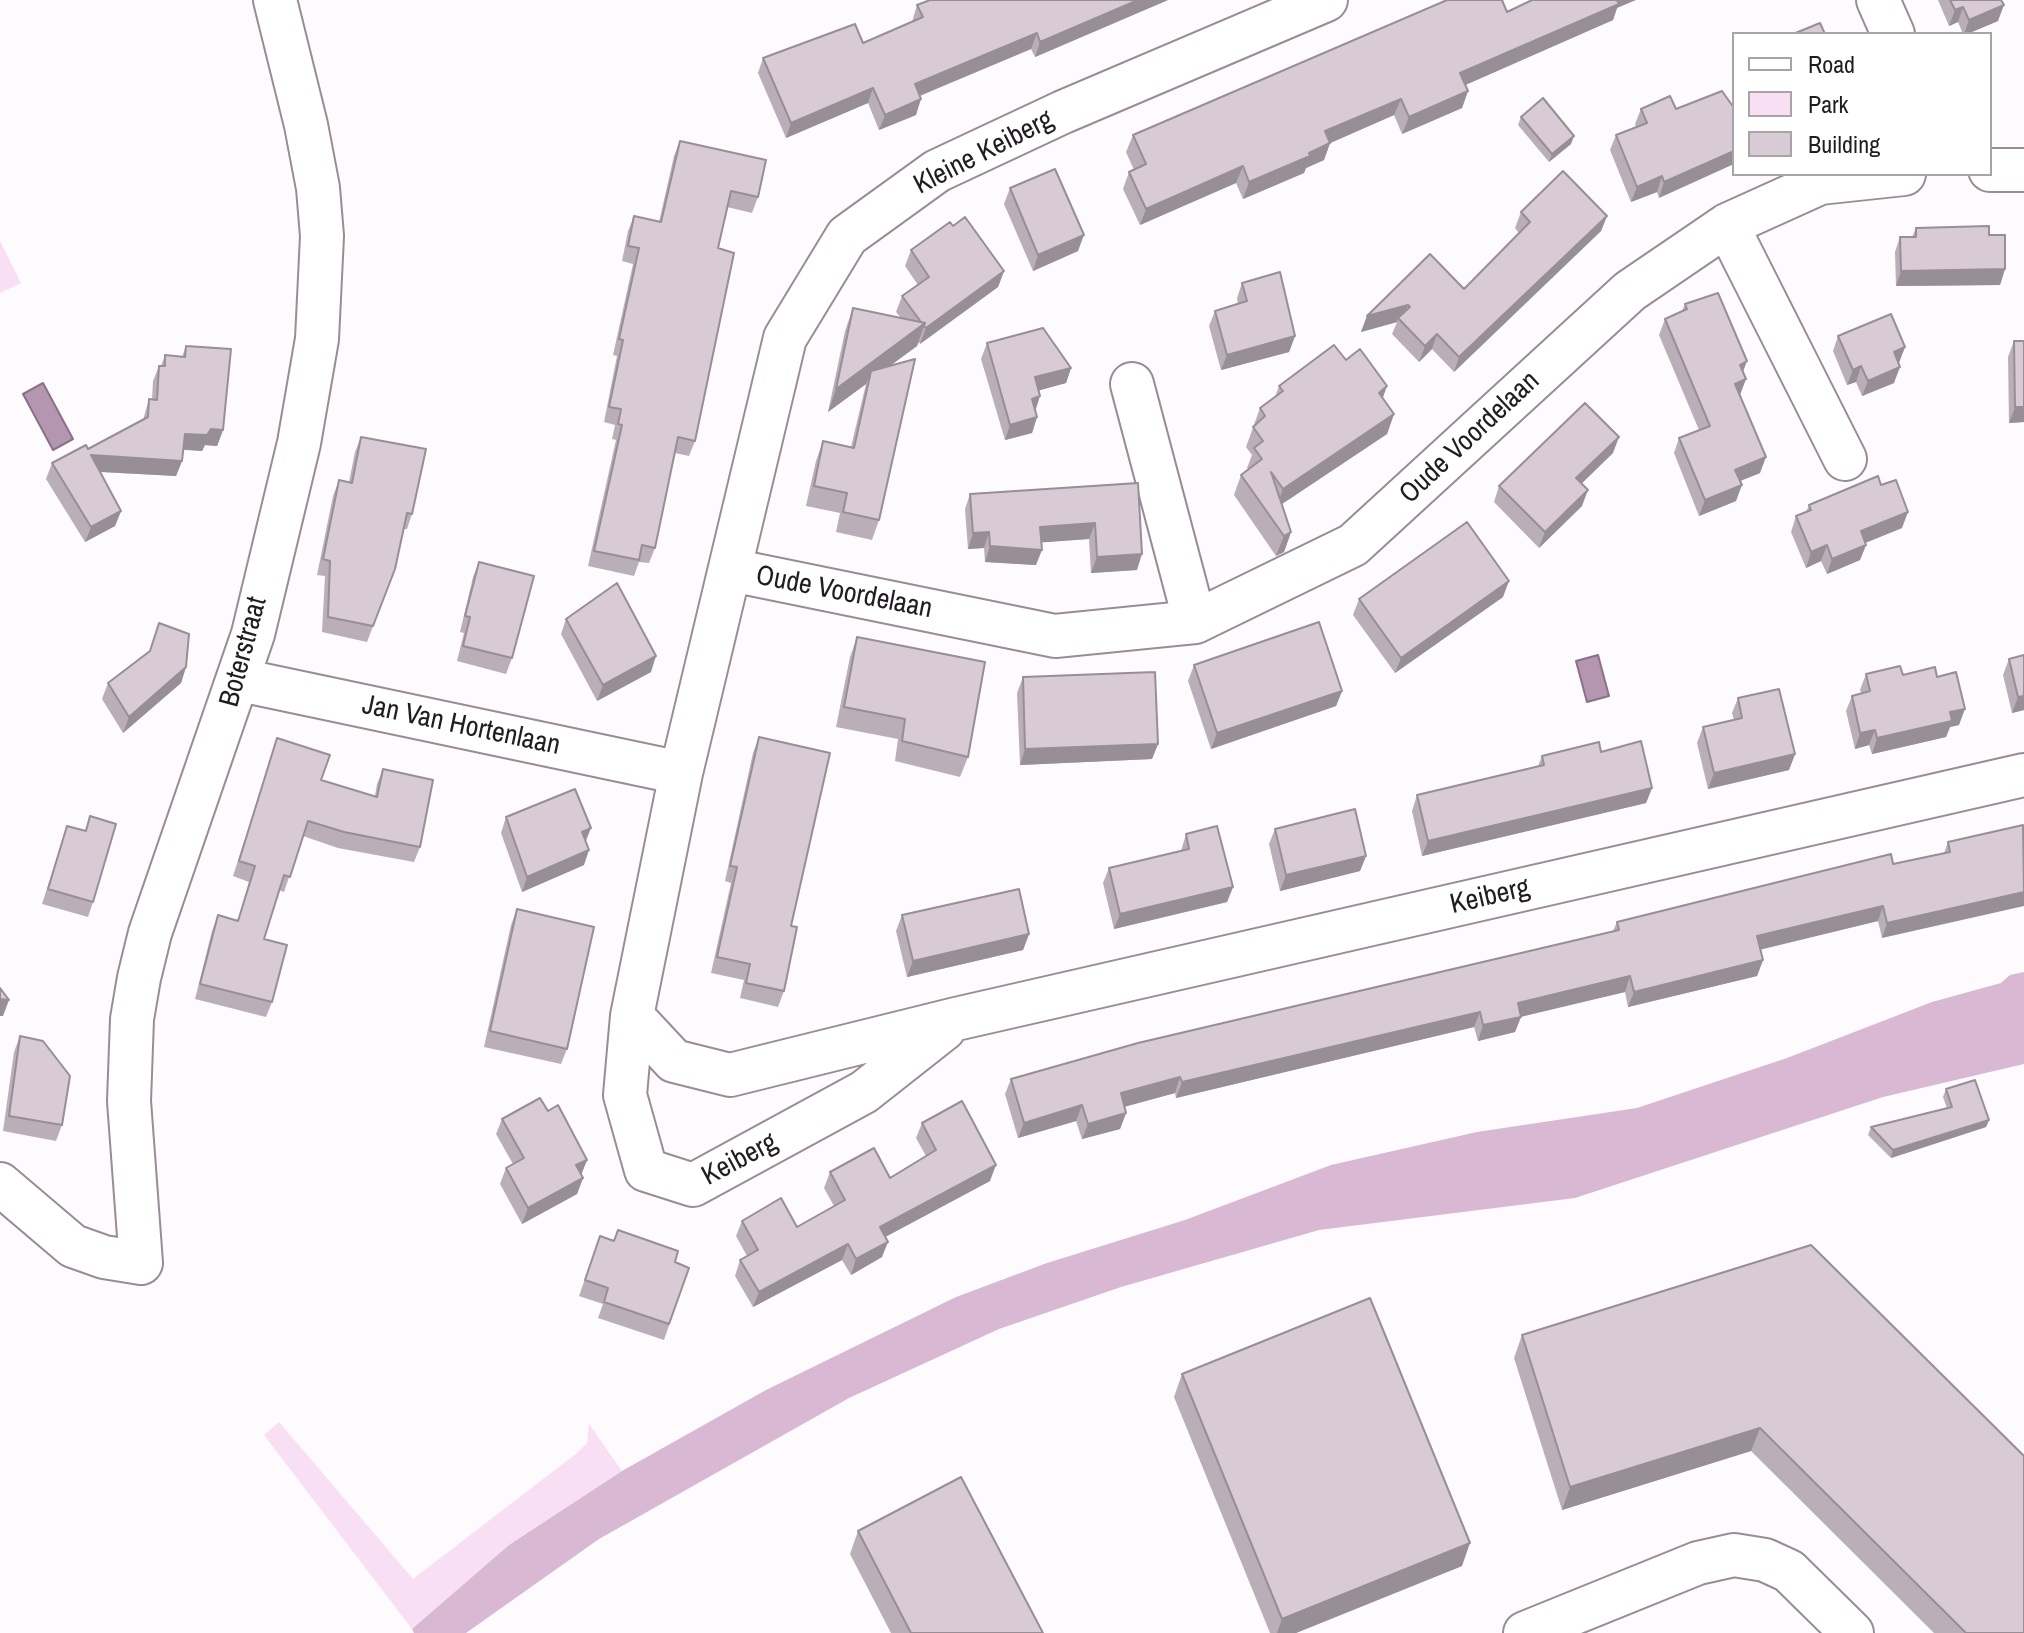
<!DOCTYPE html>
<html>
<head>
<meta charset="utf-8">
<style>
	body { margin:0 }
	#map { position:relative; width:2024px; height:1633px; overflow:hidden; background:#fdfbfd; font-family:"Archivo Narrow",sans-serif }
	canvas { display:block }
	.legend { position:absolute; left:1732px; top:32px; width:260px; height:144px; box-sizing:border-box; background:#fff; border:2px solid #a6a4a6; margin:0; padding:10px 14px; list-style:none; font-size:24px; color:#211c20 }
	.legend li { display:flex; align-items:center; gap:16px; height:40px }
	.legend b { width:40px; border:2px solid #a6a4a6 }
</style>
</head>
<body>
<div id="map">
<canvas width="2024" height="1633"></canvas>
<ul class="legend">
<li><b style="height:10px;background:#fff"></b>Road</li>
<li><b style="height:22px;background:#f8dff4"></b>Park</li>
<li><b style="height:22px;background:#d8cbd6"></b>Building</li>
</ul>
</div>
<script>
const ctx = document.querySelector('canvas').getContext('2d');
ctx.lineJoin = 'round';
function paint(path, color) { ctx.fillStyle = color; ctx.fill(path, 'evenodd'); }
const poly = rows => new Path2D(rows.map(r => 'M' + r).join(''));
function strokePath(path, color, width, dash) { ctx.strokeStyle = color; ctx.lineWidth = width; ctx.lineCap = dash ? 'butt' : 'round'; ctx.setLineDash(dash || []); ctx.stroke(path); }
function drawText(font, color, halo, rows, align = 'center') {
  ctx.font = font + ' "Archivo Narrow",sans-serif'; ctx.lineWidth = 6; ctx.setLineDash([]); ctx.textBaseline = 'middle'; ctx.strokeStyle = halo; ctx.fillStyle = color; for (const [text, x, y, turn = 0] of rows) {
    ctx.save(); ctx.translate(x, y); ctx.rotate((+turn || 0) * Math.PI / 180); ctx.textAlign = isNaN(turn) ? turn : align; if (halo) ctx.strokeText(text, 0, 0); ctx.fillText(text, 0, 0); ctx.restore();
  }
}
paint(poly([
	[0,241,21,283,0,293],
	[279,1422,413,1579,577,1453,587,1443,589,1424,622,1471,509,1545,412,1629,264,1435]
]), '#f8dff4');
paint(poly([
	[2024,972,2024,1064,1883,1097,1575,1198,1319,1230,1121,1287,999,1329,849,1398,599,1539,466,1633,414,1633,412,1629,509,1545,622,1471,766,1390,956,1297,1047,1263,1185,1220,1331,1165,1477,1132,1637,1108,1787,1058,1932,1002,2001,983,2010,975]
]), '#d8b8d3');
const water = poly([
	[43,383,73,439,53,450,23,394,43,383],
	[1598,655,1609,696,1587,702,1576,661,1598,655]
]);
paint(water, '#b596b1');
strokePath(water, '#897186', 2);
const street = poly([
	[1326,0,1063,112,937,171,847,236,785,338,681,773,632,1016,674,1061,730,1075,956,1019,2024,775],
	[1878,0,1893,34],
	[1990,170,2024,170],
	[1727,225,1845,459],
	[1132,384,1195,622],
	[731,570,1055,636,1195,622,1353,545,1630,291,1727,225,1820,183,1904,174],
	[240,680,681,773],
	[632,1016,625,1095,646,1170,693,1185,864,1092,944,1029],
	[0,1184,73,1246,104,1257,141,1263,129,1101,132,1019,139,978,150,933,253,634,299,443,317,339,322,236,318,188,306,125,275,0],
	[1525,1633,1698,1563,1734,1555,1765,1560,1789,1571,1852,1633]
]);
strokePath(street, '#998c97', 46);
strokePath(street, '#fff', 42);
paint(poly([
	[930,0,1168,0,1035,57,1031,49,920,96,916,115,879,130,868,103,786,138,758,73,763,58,863,43,912,22,917,5],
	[1938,0,2001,0,1998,21,1967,34,1963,34,1958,22,1949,26],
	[1617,8,1613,20,1465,85,1468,91,1462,108,1402,134,1394,115,1330,143,1324,160,1306,168,1304,173,1243,199,1236,183,1140,225,1123,189,1129,172,1134,170,1126,152,1133,135,1507,12],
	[1722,91,1659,198,1657,192,1631,202,1610,150,1616,135,1636,127,1635,124,1641,109,1676,109],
	[1521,117,1571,144,1549,162,1518,125],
	[680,141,758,197,752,213,727,207,718,248,695,441,689,456,675,453,655,548,649,563,639,562,634,576,588,566,616,440,612,439,615,425,604,422,617,356,613,355,633,264,622,261,628,231,634,216,659,222,674,156],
	[1010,188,1078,251,1033,271,1004,204],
	[1521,212,1607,216,1601,231,1454,372,1432,349,1419,362,1392,334,1397,322,1361,332,1367,316,1464,289,1519,233,1515,228],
	[953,226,1004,271,998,287,920,344,919,342,917,346,891,365,879,520,872,540,836,532,840,513,806,506,816,461,823,441,851,447,866,384,828,412,845,331,853,308,901,318,896,312,902,296,918,285,905,266,911,250],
	[1916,228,1989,235,2005,269,2000,285,1896,286,1895,252,1900,237,1912,237],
	[1242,283,1295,336,1289,352,1221,370,1209,326,1215,311,1238,304,1237,298],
	[1685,304,1743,372,1740,395,1760,473,1740,481,1736,501,1699,516,1674,453,1679,438,1699,430,1659,335,1665,319,1682,311],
	[1838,336,1905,347,1898,363,1894,383,1862,396,1856,382,1847,385,1833,351],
	[2014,341,2024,341,2024,422,2009,423,2008,357],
	[987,343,1071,368,1066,383,1039,390,1035,410,1037,417,1032,433,1005,440,981,359],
	[186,346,223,430,217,446,205,445,202,451,183,450,182,461,176,476,100,472,121,511,115,526,85,542,46,479,52,463,88,449,143,420,149,399,152,400,153,381,159,366,161,366,165,355,182,357],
	[1346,360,1383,398,1394,414,1387,434,1282,504,1291,532,1284,552,1276,556,1234,495,1241,475,1248,469,1247,468,1252,455,1246,447,1260,408,1275,397,1279,386],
	[361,437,412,514,407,529,403,529,395,569,367,642,322,632,325,576,317,575,333,496,339,480,349,482,355,452],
	[1613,453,1581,483,1582,506,1539,548,1494,502,1499,486],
	[1138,483,1137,570,1091,573,1089,539,1042,542,1036,565,985,562,984,548,968,549,965,509,970,494],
	[1809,505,1902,528,1865,543,1866,545,1860,560,1827,574,1821,561,1806,568,1791,532,1796,516,1806,512],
	[479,562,512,658,506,674,457,661,464,633,460,632,473,577],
	[1503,597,1395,673,1353,615,1359,599],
	[566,619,651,672,597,701,561,634],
	[857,637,968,757,960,777,895,761,898,739,836,727,850,657],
	[2024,655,2024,710,2012,713,2003,675,2009,659],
	[1194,665,1342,691,1336,706,1211,749,1188,681],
	[186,667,181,683,123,733,102,699,108,683],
	[1866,674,1937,677,1959,725,1950,727,1946,737,1872,754,1869,745,1855,749,1846,711,1852,696,1861,693,1860,690],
	[1023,677,1158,744,1152,759,1020,765,1017,693],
	[1738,698,1795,754,1789,770,1708,789,1697,743,1703,727,1734,720,1732,713],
	[759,737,791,926,784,991,778,1007,740,998,744,980,711,973,731,883,725,881,753,753],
	[277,738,321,780,375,796,377,784,383,769,420,847,414,862,338,848,303,836,284,892,279,890,264,939,272,1002,266,1017,195,999,212,931,218,915,238,920,249,882,233,876],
	[1601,752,1652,788,1646,803,1422,856,1412,811,1417,795,1538,766,1542,756],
	[90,816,93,902,88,917,42,904,67,826,85,831],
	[506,817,586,842,584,865,522,892,501,833],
	[2023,825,1882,938,1878,921,1760,949,1763,960,1757,976,1628,1007,1625,992,1521,1016,1515,1032,1478,1041,1474,1027,1176,1098,1175,1093,1124,1107,1126,1113,1120,1129,1082,1139,1076,1121,1018,1138,1005,1094,1011,1079,1613,931,1617,922,1944,853,1948,842],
	[1275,829,1366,856,1360,871,1280,891,1269,844],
	[1186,834,1233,887,1227,902,1114,929,1103,883,1109,868,1181,851],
	[517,909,567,1049,561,1064,484,1047,511,925],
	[902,915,1029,934,1023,950,907,977,896,931],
	[20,1036,62,1125,56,1141,3,1131,14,1052],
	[1946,1089,1989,1120,1986,1127,1891,1158,1868,1135,1871,1127,1947,1108,1943,1097],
	[548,1111,587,1160,581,1175,583,1178,577,1194,522,1224,500,1184,506,1168,513,1164,496,1134,502,1119],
	[922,1123,990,1181,885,1237,882,1257,851,1275,842,1260,753,1307,735,1276,740,1260,747,1256,736,1236,742,1221,797,1227,834,1206,824,1188,830,1172,890,1178,926,1156,916,1138],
	[600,1236,689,1268,664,1340,598,1318,603,1304,579,1296],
	[1811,1245,2024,1633,1934,1633,1751,1451,1562,1510,1514,1358,1522,1335],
	[1182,1374,1462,1566,1296,1633,1270,1633,1174,1397],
	[858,1531,1043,1633,891,1633,850,1554]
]), '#baafb8');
paint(poly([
	[1138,0,1168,0,1035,57,1040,42],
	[1613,0,1636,0,1617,8,1613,20,1454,90,1460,73],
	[2004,5,1998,21,1967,34,1964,34,1969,20],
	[1963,7,1958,22,1949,26,1955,10],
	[1037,33,1031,49,909,100,915,84],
	[873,88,868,103,786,138,791,123],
	[1468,91,1462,108,1402,134,1409,117],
	[921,99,916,115,879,130,885,115],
	[1401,99,1394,115,1319,148,1325,131],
	[1574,136,1571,144,1549,162,1552,154],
	[1330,143,1324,160,1306,168,1304,173,1243,199,1249,182],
	[1734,151,1734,164,1659,198,1664,182],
	[1243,166,1236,183,1140,225,1146,209],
	[1662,176,1657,192,1631,202,1637,187],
	[1607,216,1601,231,1454,372,1459,357],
	[1084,235,1078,251,1033,271,1038,255],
	[2005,269,2000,285,1896,286,1901,271],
	[1004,271,998,287,920,344,926,328],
	[1408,305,1402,320,1398,318,1397,322,1361,332,1367,316],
	[925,323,917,346,868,382,871,371,866,384,828,412,836,389],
	[1437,334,1432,349,1419,362,1425,346],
	[1295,336,1289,352,1221,370,1227,355],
	[1905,347,1899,363,1888,367,1894,352],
	[1747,361,1741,377,1740,365],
	[1861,366,1856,382,1847,385,1853,370],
	[1900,367,1894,383,1862,396,1868,381],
	[1071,368,1066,383,1030,393,1035,377],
	[1746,379,1740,395,1735,384],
	[1387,386,1380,406,1379,393],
	[1040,396,1035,412,1032,399],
	[2015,407,2024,407,2024,422,2009,423],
	[1394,414,1387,434,1276,508,1283,489],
	[1037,417,1032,433,1005,440,1010,425],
	[211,429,223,430,217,446,205,445,202,451,180,449,185,434],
	[1619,437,1613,453,1571,494,1576,478],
	[91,455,182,461,176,476,85,471],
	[1766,457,1760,473,1730,485,1735,470],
	[1742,485,1736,501,1699,516,1705,500],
	[1588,490,1582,506,1539,548,1545,532],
	[121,511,115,526,85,542,91,527],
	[1908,512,1902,528,1855,547,1861,531],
	[1095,523,1089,539,1035,543,1040,527],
	[989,532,984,548,968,549,973,533],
	[1291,532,1284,552,1276,556,1284,536],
	[1827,545,1821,561,1806,568,1811,552],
	[1866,545,1860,560,1827,574,1832,559],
	[990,546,1042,550,1036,565,985,562],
	[1142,554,1137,570,1091,573,1097,557],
	[1509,581,1503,597,1395,673,1401,658],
	[656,656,651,672,597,701,603,685],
	[186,667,181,683,123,733,129,717],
	[1342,691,1336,706,1211,749,1217,733],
	[2024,696,2024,710,2012,713,2018,697],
	[1965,709,1959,725,1950,727,1946,737,1872,754,1877,738,1950,712],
	[1875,730,1869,745,1855,749,1860,733],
	[1158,744,1152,759,1020,765,1025,749],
	[1795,754,1789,770,1708,789,1714,773],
	[1652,788,1646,803,1422,856,1428,841],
	[591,828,585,843,582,832],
	[589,850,584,865,522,892,527,877],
	[1366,856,1360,871,1280,891,1286,875],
	[1233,887,1227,902,1114,929,1120,914],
	[2024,892,2024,906,1882,938,1887,923],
	[1883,906,1878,921,1751,952,1757,936],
	[1029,934,1023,950,907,977,913,961],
	[1763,960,1757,976,1628,1007,1634,992],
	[1630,976,1625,992,1512,1019,1518,1003],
	[0,999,9,1000,3,1016,0,1016],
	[1480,1012,1474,1027,1176,1098,1182,1082],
	[1521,1017,1515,1032,1478,1041,1483,1025],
	[1180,1077,1175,1093,1116,1109,1121,1093],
	[1082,1105,1076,1121,1018,1138,1024,1123],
	[1126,1113,1120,1129,1082,1139,1088,1124],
	[1989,1120,1986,1127,1891,1158,1893,1150],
	[587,1160,581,1175,576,1165],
	[996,1165,990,1181,874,1243,880,1227],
	[583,1178,577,1194,522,1224,528,1208],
	[888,1242,882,1257,851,1275,856,1259],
	[848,1244,842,1260,753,1307,759,1292],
	[1760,1428,1751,1451,1562,1510,1570,1487],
	[1470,1543,1462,1566,1296,1633,1277,1633,1282,1619]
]), '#978e96');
const building = poly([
	[930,0,1138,0,1040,42,1037,33,915,84,921,99,885,115,873,88,791,123,763,58,855,24,863,43,923,17,917,5,930,0],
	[1447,0,1502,0,1507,12,1532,0,1617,0,1619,4,1460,73,1468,91,1409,117,1401,99,1325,131,1330,143,1309,153,1310,156,1249,182,1243,166,1146,209,1129,172,1146,164,1133,135,1447,0],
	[1950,0,2001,0,2004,5,1969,20,1963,7,1955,10,1950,0],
	[1820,23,1825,34,1793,34,1820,23],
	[1722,91,1734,108,1734,151,1664,182,1662,176,1637,187,1616,135,1647,123,1641,109,1670,96,1676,109,1722,91],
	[1543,98,1574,136,1552,154,1521,117,1543,98],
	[680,141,766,160,758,197,731,191,718,248,734,253,695,441,678,437,655,548,642,545,639,560,594,551,622,425,618,424,621,409,609,407,623,340,619,339,639,248,628,246,634,216,661,222,680,141],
	[1055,169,1084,235,1038,255,1010,188,1055,169],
	[1563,171,1607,216,1459,357,1437,334,1425,346,1398,318,1410,307,1408,305,1367,316,1430,254,1464,289,1530,222,1521,212,1563,171],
	[965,217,1004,271,926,328,924,326,925,323,921,322,902,296,929,277,911,250,950,222,953,226,965,217],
	[1989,226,1989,235,2005,235,2005,269,1901,271,1900,237,1916,237,1916,228,1989,226],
	[1280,272,1295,336,1227,355,1215,311,1247,301,1242,283,1280,272],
	[1718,293,1747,361,1740,365,1746,379,1735,384,1766,457,1735,470,1742,485,1705,500,1679,438,1710,426,1665,319,1687,309,1685,304,1718,293],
	[853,308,925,323,836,389,853,308],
	[1891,314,1905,347,1894,352,1900,367,1868,381,1861,366,1853,370,1838,336,1891,314],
	[1043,328,1071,368,1035,377,1040,396,1032,399,1037,417,1010,425,987,343,1043,328],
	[2014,341,2024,341,2024,407,2015,407,2014,341],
	[1334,345,1346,360,1360,349,1387,386,1379,393,1394,414,1283,489,1271,472,1291,532,1284,536,1241,475,1262,459,1254,448,1263,441,1253,427,1265,416,1260,408,1283,391,1279,386,1334,345],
	[186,346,231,349,223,430,211,429,207,435,185,434,182,461,91,455,121,511,91,527,52,463,86,445,88,449,148,417,149,399,157,400,159,366,165,366,165,355,185,357,186,346],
	[915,359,879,520,843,512,847,493,814,486,823,441,854,448,871,371,915,359],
	[1585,403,1619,437,1576,478,1588,490,1545,532,1499,486,1585,403],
	[361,437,426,449,412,514,407,513,395,569,373,626,328,617,330,561,323,559,339,480,352,483,361,437],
	[1878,476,1881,485,1896,480,1908,512,1861,531,1866,545,1832,559,1827,545,1811,552,1796,516,1811,510,1809,505,1878,476],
	[1138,483,1142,554,1097,557,1095,523,1040,527,1042,550,990,546,989,532,973,533,970,494,1138,483],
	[1467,522,1509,581,1401,658,1359,599,1467,522],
	[479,562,534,576,512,658,463,646,470,617,465,616,479,562],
	[617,583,656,656,603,685,566,619,617,583],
	[1319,622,1342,691,1217,733,1194,665,1319,622],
	[159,623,189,634,186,667,129,717,108,683,150,651,159,623],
	[857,637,985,662,968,757,902,741,905,719,844,707,857,637],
	[2024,655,2024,696,2018,697,2009,659,2024,655],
	[1900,666,1903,675,1935,667,1937,677,1956,672,1965,709,1950,712,1952,721,1877,738,1875,730,1860,733,1852,696,1870,691,1866,674,1900,666],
	[1155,672,1158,744,1025,749,1023,677,1155,672],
	[1779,689,1795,754,1714,773,1703,727,1742,718,1738,698,1779,689],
	[759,737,830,753,791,926,797,927,784,991,746,983,750,964,717,957,737,867,730,866,759,737],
	[277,738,330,755,321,780,377,797,383,769,433,780,420,847,344,832,308,821,290,877,284,875,264,939,287,945,272,1002,200,984,218,915,238,921,255,866,239,861,277,738],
	[1641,741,1652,788,1428,841,1417,795,1544,765,1542,756,1599,742,1601,752,1641,741],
	[575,789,591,828,582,832,589,850,527,877,506,817,575,789],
	[1355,809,1366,856,1286,875,1275,829,1355,809],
	[90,816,116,824,93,902,48,889,67,826,86,831,90,816],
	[2023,825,2024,892,1887,923,1883,906,1757,936,1763,960,1634,992,1630,976,1518,1003,1521,1017,1483,1025,1480,1012,1182,1082,1180,1077,1121,1093,1126,1113,1088,1124,1082,1105,1024,1123,1011,1079,1138,1043,1619,930,1617,922,1891,854,1893,864,1950,852,1948,842,2023,825],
	[1217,826,1233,887,1120,914,1109,868,1189,849,1186,834,1217,826],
	[1019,889,1029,934,913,961,902,915,1019,889],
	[517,909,594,927,567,1049,490,1031,517,909],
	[0,988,9,1000,0,999,0,988],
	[20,1036,43,1041,70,1076,62,1125,9,1116,20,1036],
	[1975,1080,1989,1120,1893,1150,1871,1127,1952,1107,1946,1089,1975,1080],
	[540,1098,548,1111,558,1105,587,1160,576,1165,583,1178,528,1208,506,1168,524,1158,502,1119,540,1098],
	[962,1101,996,1165,880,1227,888,1242,856,1259,848,1244,759,1292,740,1260,758,1250,742,1221,781,1198,797,1227,845,1200,830,1172,874,1148,890,1178,936,1150,922,1123,962,1101],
	[618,1230,678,1251,675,1262,689,1268,669,1324,604,1302,608,1288,585,1280,600,1236,614,1241,618,1230],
	[1811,1245,2024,1456,2024,1633,1966,1633,1760,1428,1570,1487,1522,1335,1811,1245],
	[1370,1298,1470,1543,1282,1619,1182,1374,1370,1298],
	[961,1477,1043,1633,911,1633,858,1531,961,1477]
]);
paint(building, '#d8cbd6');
strokePath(building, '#978e96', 2);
drawText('28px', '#211c20', '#fff', [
	["Kleine Keiberg",984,153,-27],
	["Oude Voordelaan",1470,438,-43],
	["Oude Voordelaan",844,593,11],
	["Boterstraat",244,652,-75],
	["Jan Van Hortenlaan",461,726,12],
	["Keiberg",1490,897,-13],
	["Keiberg",740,1160,-28]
]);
</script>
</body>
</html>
